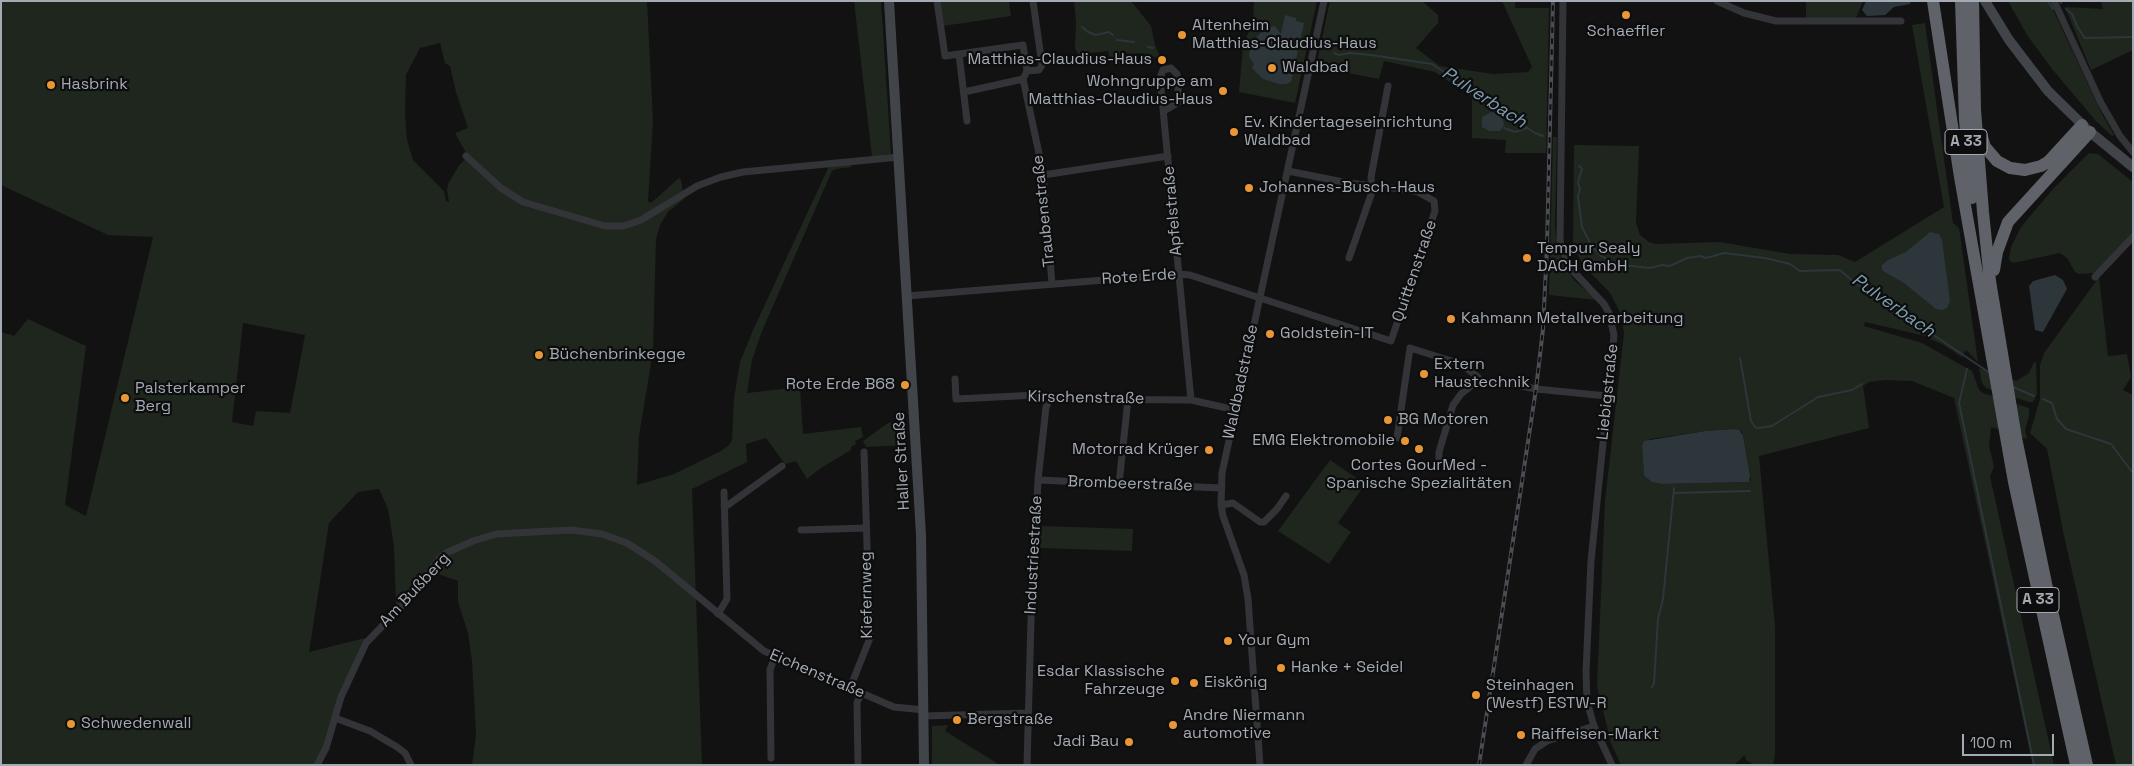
<!DOCTYPE html>
<html>
<head>
<meta charset="utf-8">
<style>
	body { margin:0 }
	#map { position:relative; width:2134px; height:766px; overflow:hidden; background:#121213; font-family:"Space Grotesk",sans-serif }
	canvas { display:block }
	.frame { position:absolute; inset:0; border:2px solid #a4aab3; pointer-events:none }
	.scale { position:absolute; left:1962px; top:734px; width:92px; height:22px; box-sizing:border-box; border:2px solid #a4aab3; border-top:0; padding-left:6px; font-size:15px; line-height:18px; white-space:nowrap; color:#a4aab3; -webkit-text-stroke:4px #0d0d0e; paint-order:stroke }
</style>
</head>
<body>
<div id="map">
<canvas width="2134" height="766"></canvas>
<div class="frame"></div>
<div class="scale">100 m</div>
</div>
<script>
const ctx = document.querySelector('canvas').getContext('2d');
ctx.lineJoin = 'round';
function paint(path, color) { ctx.fillStyle = color; ctx.fill(path, 'evenodd'); }
const poly = rows => new Path2D(rows.map(r => 'M' + r).join(''));
function strokePath(path, color, width, dash) { ctx.strokeStyle = color; ctx.lineWidth = width; ctx.lineCap = dash ? 'butt' : 'round'; ctx.setLineDash(dash || []); ctx.stroke(path); }
function drawText(font, color, halo, rows, align = 'center') {
  ctx.font = font + ' "Space Grotesk",sans-serif'; ctx.lineWidth = 4.5; ctx.setLineDash([]); ctx.textBaseline = 'middle'; ctx.strokeStyle = halo; ctx.fillStyle = color; for (const [text, x, y, turn = 0] of rows) {
    ctx.save(); ctx.translate(x, y); ctx.rotate((+turn || 0) * Math.PI / 180); ctx.textAlign = isNaN(turn) ? turn : align; if (halo) ctx.strokeText(text, 0, 0); ctx.fillText(text, 0, 0); ctx.restore();
  }
}
paint(poly([
	[1,1,647,1,653,121,648,201,651,203,679,178,681,180,684,199,668,212,660,225,656,239,653,351,639,436,637,485,674,474,721,451,729,445,732,440,734,398,740,362,754,328,829,166,850,164,852,167,836,169,832,171,762,331,752,360,747,393,800,387,803,434,861,427,863,437,855,441,856,444,851,447,851,450,821,468,807,479,796,461,785,464,766,438,746,444,747,462,692,489,702,765,472,765,476,735,472,661,468,633,458,602,458,581,435,573,423,585,418,583,396,607,394,546,388,509,379,489,358,492,329,523,309,652,365,638,338,699,325,746,315,765,1,765,1,332,14,336,28,319,86,346,65,505,86,516,153,237,108,235,1,185],
	[440,43,445,63,450,66,456,92,468,128,455,133,466,153,480,167,502,187,523,200,589,221,604,224,630,225,624,227,605,229,522,204,499,189,465,159,458,167,448,184,447,190,449,202,446,201,444,191,413,160,407,140,405,114,406,75,420,48],
	[243,323,305,335,290,413,256,411,253,426,232,422],
	[854,1,881,1,891,154,872,157],
	[940,1,1009,1,1011,16,943,26],
	[1074,1,1131,1,1151,26,1155,45,1161,59,1141,53,1128,54,1123,50,1124,59,1118,66,1111,62,1108,51,1089,53,1084,58,1080,57,1075,48,1076,22],
	[1254,1,1317,1,1295,103,1239,92,1243,45,1253,23],
	[1330,1,1422,1,1438,15,1438,23,1416,48,1440,66,1493,74,1528,72,1532,67,1502,1,1515,1,1515,8,1549,8,1546,153,1505,153,1506,140,1472,138,1472,97,1435,72,1384,61,1379,79,1316,67],
	[1806,1,1863,1,1856,18,1806,18],
	[2008,1,2049,1,2102,114,2114,135,2112,136,2095,120,2052,69,2027,35],
	[2101,1,2133,1,2133,50,2091,70,2065,7,2103,9],
	[1925,23,1953,223,1959,228,1978,362,1966,350,1962,357,1942,344,1921,335,1865,322,1864,326,1922,343,1972,371,1979,390,1983,393,2029,408,2029,416,2025,430,2027,439,1991,427,1989,446,1994,467,1990,476,2054,765,2033,765,1954,398,1912,381,1885,380,1869,382,1863,386,1869,428,1759,456,1775,626,1775,756,1773,765,1754,765,1746,760,1745,755,1734,765,1621,765,1611,743,1597,686,1605,501,1624,334,1621,314,1610,293,1583,265,1573,246,1574,145,1639,146,1636,223,1640,235,1649,242,1655,244,1720,242,1790,254,1838,255,1855,262,1944,207,1912,25],
	[1734,429,1742,432,1743,435,1750,476,1751,480,1747,482,1662,484,1652,482,1644,476,1642,446,1650,439,1705,431],
	[1553,137,1557,137,1555,226,1557,246,1563,263,1574,280,1597,300,1549,295],
	[2089,153,2098,154,2133,182,2132,235,2095,273,2079,274,2075,272,2067,258,2060,253,2013,263,2010,261,2009,258,2011,247,2021,227,2053,189],
	[2099,277,2108,356,2127,354,2131,377,2123,390,2133,395,2133,765,2116,765,2064,536,2047,449,2030,433,2040,399,2040,365,2044,353],
	[2034,362,2036,362,2037,394,2033,402,2029,402,1986,388,1982,383,1979,368,2016,381,2029,373],
	[897,422,906,422,907,445,866,447,863,441,888,423],
	[1330,460,1365,484,1338,523,1351,532,1329,564,1278,531],
	[1041,526,1133,529,1132,551,1040,548],
	[948,725,945,731,1000,765,932,765,932,726]
]), '#1e261e');
paint(poly([
	[1866,1,1911,1,1910,4,1894,7,1885,15,1867,16,1862,10],
	[1285,15,1296,18,1296,21,1304,23,1291,82,1286,84,1279,84,1263,79,1252,68,1254,64,1249,57,1250,45,1265,28,1275,26,1281,34],
	[1491,112,1498,114,1503,120,1504,125,1500,131,1489,131,1482,127,1482,117],
	[1930,232,1939,234,1942,240,1950,301,1947,308,1942,310,1936,309,1904,283,1883,271,1881,266,1888,260,1906,252],
	[2055,275,2063,280,2067,289,2043,332,2035,330,2029,286,2033,281],
	[1734,429,1739,430,1743,435,1750,476,1749,482,1662,484,1652,482,1644,476,1642,446,1644,441,1705,431]
]), '#2c363b');
strokePath(poly([
	[2048,1,2053,9],
	[2061,1,2061,3],
	[2066,9,2072,14,2078,28,2085,38,2133,37],
	[1082,27,1088,32,1096,35,1109,32,1113,35],
	[1117,40,1134,42],
	[1148,47,1153,48],
	[1334,53,1339,55,1350,53,1371,55,1432,64,1535,133,1543,136],
	[1504,128,1515,132,1527,128],
	[1579,166,1582,169,1578,182,1580,189,1578,196,1582,227,1591,245,1600,255,1610,261,1622,265,1650,268,1662,265,1670,266,1687,258,1700,256,1706,258,1724,253,1765,258,1790,264,1800,271,1840,270,1855,283,1886,301,1926,330,1990,373],
	[1740,358,1751,421,1755,427,1758,428,1772,426,1818,397,1852,390,1862,384],
	[1967,369,1959,403,2034,765],
	[2013,387,2034,396],
	[2043,399,2052,403,2057,419,2066,429,2111,444,2133,473],
	[1674,493,1750,491],
	[1652,687,1654,683,1658,619,1663,599,1674,488]
]), '#2c363b', 2);
strokePath(poly([
	[937,1,945,56,1023,45,1027,71],
	[1563,1,1560,240,1563,252,1573,271,1604,304,1609,313,1614,335,1591,561,1586,672,1587,702,1594,726,1612,765],
	[1717,1,1744,13,1776,21,1901,21],
	[2054,1,2101,103,2120,136,2133,152],
	[959,54,967,121],
	[1027,71,1023,79,1043,172,1052,284],
	[1027,71,1039,70,1042,65,1033,1],
	[964,92,1023,79],
	[1164,111,1179,102,1177,74,1171,68,1163,70,1160,78,1191,400],
	[466,156,501,188,523,202,605,226,624,226,641,220,697,186,721,177,743,172,899,157],
	[1043,175,1168,156],
	[1349,258,1372,192,1371,177,1388,86],
	[2095,277,2133,237],
	[907,296,1178,274,1190,275,1391,341,1435,211,1434,201,1418,192,1409,190,1348,183,1288,171],
	[955,379,956,399,1037,395,1050,399,1191,400,1236,410],
	[1397,438,1410,348,1461,364,1478,377,1480,383],
	[1439,461,1439,452,1453,405,1461,394,1472,385,1487,382,1503,382,1536,389,1607,396],
	[1038,480,1221,488],
	[1119,484,1128,399],
	[724,505,728,505,782,466],
	[1221,505,1233,503,1260,522,1264,522,1277,509,1286,496],
	[801,530,866,528],
	[718,614,727,599,724,492],
	[850,688,870,638,864,452],
	[924,716,1027,713],
	[335,718,370,731,397,747,405,753,411,765],
	[771,758,770,670,775,656],
	[317,765,326,748,341,697,366,643,414,593,439,559,446,553,473,541,496,534,571,530,602,534,627,543,655,561,764,651,894,707,924,710],
	[858,765,857,703,861,693],
	[1027,765,1031,620,1038,480,1046,407,1050,399],
	[1260,765,1248,599,1244,575,1223,516,1221,505,1222,473,1324,1],
	[1526,765,1535,749,1547,741,1594,726]
]), '#333438', 7);
strokePath(poly([
	[889,1,921,535,924,765],
	[1985,1,2009,40,2048,91,2090,132,2133,167]
]), '#414448', 10);
strokePath(poly([
	[1933,1,1960,177,2014,482,2076,765],
	[1961,1,1965,120,1972,198],
	[1973,1,1975,110,1983,212,1990,281,2016,438,2048,593,2087,765],
	[1981,134,1985,147,1997,161,2010,168,2025,170,2041,166,2048,162,2082,125],
	[1994,270,1997,252,2008,222,2090,132]
]), '#5f6369', 12);
const rail = poly([
	[1479,765,1536,389,1543,329,1547,246,1553,1]
]);
strokePath(rail, '#4a4d51', 4);
strokePath(rail, '#0d0d0e', 2, [5.5]);
for (const [x, y, r, color] of [
	[1626,15,5,"#e99634"],
	[1182,35,5,"#e99634"],
	[1162,60,5,"#e99634"],
	[1272,68,5,"#e99634"],
	[51,85,5,"#e99634"],
	[1223,91,5,"#e99634"],
	[1234,132,5,"#e99634"],
	[1249,188,5,"#e99634"],
	[1527,258,5,"#e99634"],
	[1451,319,5,"#e99634"],
	[1270,334,5,"#e99634"],
	[539,355,5,"#e99634"],
	[1424,374,5,"#e99634"],
	[905,385,5,"#e99634"],
	[125,398,5,"#e99634"],
	[1388,420,5,"#e99634"],
	[1405,441,5,"#e99634"],
	[1419,449,5,"#e99634"],
	[1209,450,5,"#e99634"],
	[1228,641,5,"#e99634"],
	[1281,668,5,"#e99634"],
	[1175,681,5,"#e99634"],
	[1194,683,5,"#e99634"],
	[1476,695,5,"#e99634"],
	[957,720,5,"#e99634"],
	[71,724,5,"#e99634"],
	[1173,725,5,"#e99634"],
	[1521,735,5,"#e99634"],
	[1129,742,5,"#e99634"]
]) { const dot = new Path2D(); dot.arc(x, y, r, 0, 2 * Math.PI); ctx.fillStyle = color; ctx.fill(dot); strokePath(dot, '#0d0d0e', 2); }
for (const [x, y, w] of [
	[1966,142,42],
	[2038,600,42]
]) { const box = new Path2D(); box.roundRect(x - w / 2, y - 12.5, w, 25, 4); ctx.fillStyle = '#0d0d0e'; ctx.fill(box); strokePath(box, '#a4aab3', 1); }
drawText('bold 15px', '#a4aab3', null, [
	["A 33",1966,142],
	["A 33",2038,600]
]);
drawText('16px', '#a4aab3', '#0d0d0e', [
	["Altenheim",1192,26],
	["Matthias-Claudius-Haus",1192,44],
	["Schaeffler",1626,32,"center"],
	["Matthias-Claudius-Haus",1152,60,"right"],
	["Waldbad",1282,68],
	["Wohngruppe am",1213,82,"right"],
	["Matthias-Claudius-Haus",1213,100,"right"],
	["Hasbrink",61,85],
	["Ev. Kindertageseinrichtung",1244,123],
	["Waldbad",1244,141],
	["Johannes-Busch-Haus",1259,188],
	["Tempur Sealy",1537,249],
	["DACH GmbH",1537,267],
	["Kahmann Metallverarbeitung",1461,319],
	["Goldstein-IT",1280,334],
	["Büchenbrinkegge",549,355],
	["Extern",1434,365],
	["Haustechnik",1434,383],
	["Rote Erde B68",895,385,"right"],
	["Palsterkamper",135,389],
	["Berg",135,407],
	["BG Motoren",1398,420],
	["EMG Elektromobile",1395,441,"right"],
	["Motorrad Krüger",1199,450,"right"],
	["Cortes GourMed -",1419,466,"center"],
	["Spanische Spezialitäten",1419,484,"center"],
	["Your Gym",1238,641],
	["Hanke + Seidel",1291,668],
	["Esdar Klassische",1165,672,"right"],
	["Fahrzeuge",1165,690,"right"],
	["Eiskönig",1204,683],
	["Steinhagen",1486,686],
	["(Westf) ESTW-R",1486,704],
	["Andre Niermann",1183,716],
	["automotive",1183,734],
	["Bergstraße",967,720],
	["Schwedenwall",81,724],
	["Raiffeisen-Markt",1531,735],
	["Jadi Bau",1119,742,"right"]
], 'left');
drawText('16px', '#a4aab3', '#0d0d0e', [
	["Traubenstraße",1044,211,-96],
	["Apfelstraße",1173,211,-95],
	["Quittenstraße",1415,271,-71],
	["Rote Erde",1139,277,-4],
	["Waldbadstraße",1241,382,-78],
	["Liebigstraße",1608,392,-84],
	["Kirschenstraße",1086,398,1],
	["Haller Straße",902,461,-93],
	["Brombeerstraße",1130,484,2],
	["Industriestraße",1034,555,-87],
	["Am Bußberg",415,590,-47],
	["Kiefernweg",867,595,-91],
	["Eichenstraße",817,674,23]
]);
drawText('italic 18px', '#7c9cad', '#0d0d0e', [
	["Pulverbach",1484,98,33],
	["Pulverbach",1893,306,35]
]);
</script>
</body>
</html>
